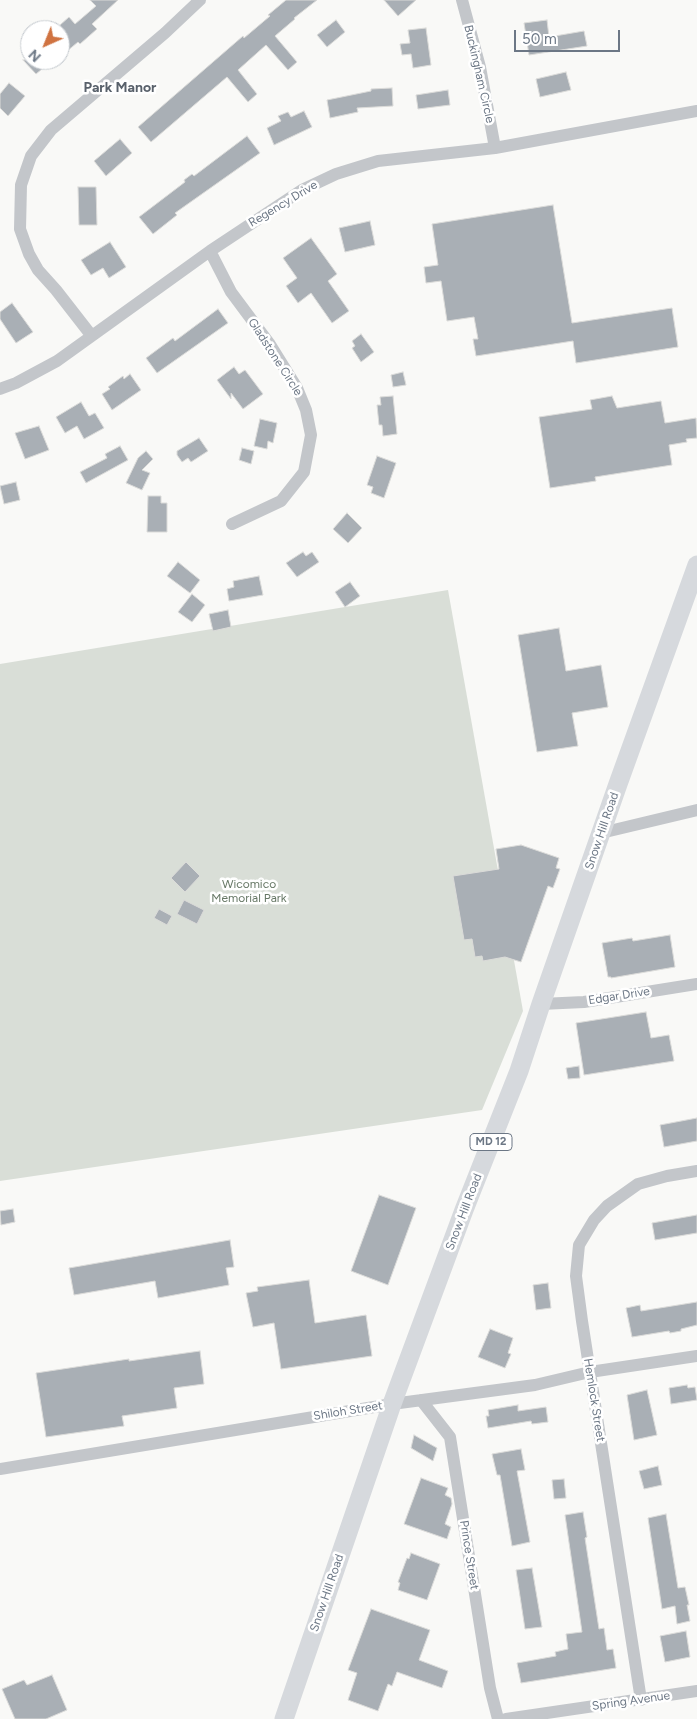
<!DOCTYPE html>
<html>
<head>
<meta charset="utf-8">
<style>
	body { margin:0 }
	#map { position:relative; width:697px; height:1719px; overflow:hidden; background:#f9f9f7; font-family:Figtree,sans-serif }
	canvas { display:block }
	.north { position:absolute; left:20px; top:20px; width:50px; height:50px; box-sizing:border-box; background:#fff; border:1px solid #c4c9ce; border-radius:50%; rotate:224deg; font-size:14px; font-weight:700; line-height:20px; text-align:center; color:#6c7785 }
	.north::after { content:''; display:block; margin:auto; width:18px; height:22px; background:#d07341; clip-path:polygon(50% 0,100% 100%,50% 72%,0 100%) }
	.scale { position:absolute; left:514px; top:30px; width:106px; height:22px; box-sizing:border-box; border:2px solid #6c7785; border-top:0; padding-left:6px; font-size:15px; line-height:18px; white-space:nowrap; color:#6c7785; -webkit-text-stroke:4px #fff; paint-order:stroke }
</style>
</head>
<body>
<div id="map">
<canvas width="697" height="1719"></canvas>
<div class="north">N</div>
<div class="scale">50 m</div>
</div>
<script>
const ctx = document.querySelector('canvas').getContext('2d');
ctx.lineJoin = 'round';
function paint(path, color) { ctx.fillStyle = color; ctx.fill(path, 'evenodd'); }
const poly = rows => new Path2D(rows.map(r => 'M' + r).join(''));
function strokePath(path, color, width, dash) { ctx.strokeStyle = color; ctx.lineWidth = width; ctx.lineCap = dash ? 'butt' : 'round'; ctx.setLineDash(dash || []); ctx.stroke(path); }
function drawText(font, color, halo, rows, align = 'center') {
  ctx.font = font + ' Figtree,sans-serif'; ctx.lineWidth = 5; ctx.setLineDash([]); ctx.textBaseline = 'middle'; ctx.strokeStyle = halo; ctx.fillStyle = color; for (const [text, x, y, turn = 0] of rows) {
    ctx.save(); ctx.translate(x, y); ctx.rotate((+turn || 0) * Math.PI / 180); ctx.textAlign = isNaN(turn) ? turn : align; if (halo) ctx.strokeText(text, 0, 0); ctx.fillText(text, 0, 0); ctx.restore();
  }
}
paint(poly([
	[448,590,523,1011,482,1110,0,1181,0,664]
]), '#d9ded7');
const building = poly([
	[90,0,118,0,92,24,97,29,80,44,78,42,60,57,60,25,69,17,75,24,96,6,90,0],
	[286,0,317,0,294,18,295,19,275,36,297,62,288,70,266,45,238,70,257,94,248,102,227,77,151,142,138,127,243,36,244,38,270,16,268,15,286,0],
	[384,0,416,0,398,16,384,0],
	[336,20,345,32,327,47,317,35,336,20],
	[547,20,549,37,584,31,587,46,529,55,524,23,547,20],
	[426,28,431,65,413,68,411,54,402,55,400,44,410,43,408,30,426,28],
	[23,60,53,60,36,74,23,60],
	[566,72,571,90,540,97,536,79,566,72],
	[9,83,25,96,8,116,0,108,0,94,9,83],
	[392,88,393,106,357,108,358,112,330,118,327,100,371,91,371,89,392,88],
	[448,90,450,105,418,109,416,95,448,90],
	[304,111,312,127,274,145,267,128,281,121,278,116,288,112,291,117,304,111],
	[247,136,260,153,175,213,177,215,153,234,139,217,185,182,184,180,192,174,194,176,247,136],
	[120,139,132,153,106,176,94,161,120,139],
	[78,187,96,187,97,225,79,225,78,187],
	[553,205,572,323,672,308,678,347,576,363,573,341,476,356,473,339,478,339,474,317,447,321,441,281,426,283,424,267,438,265,432,224,553,205],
	[370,221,375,245,345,252,339,228,370,221],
	[311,238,337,274,328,281,349,311,332,323,311,293,298,303,286,286,297,278,283,258,311,238],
	[110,242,126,267,109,278,103,268,91,275,81,260,110,242],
	[12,303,33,332,16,343,0,319,0,312,12,303],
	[218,309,228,323,157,373,146,358,173,338,175,341,218,309],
	[361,334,374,352,361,362,352,348,355,346,352,341,361,334],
	[234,367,239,374,245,370,263,394,243,409,231,393,231,399,217,380,234,367],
	[403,372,406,385,393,387,391,375,403,372],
	[130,374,141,390,112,410,102,394,110,389,108,387,123,376,124,379,130,374],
	[393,396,397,434,383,436,382,425,379,425,377,405,381,405,380,397,393,396],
	[612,396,617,408,661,401,665,423,696,418,697,438,686,439,687,442,669,445,672,465,595,477,596,481,550,488,539,417,592,409,590,400,612,396],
	[81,402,89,416,95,413,104,428,84,439,77,426,65,433,56,417,81,402],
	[260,419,277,423,273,443,268,441,267,449,254,446,260,419],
	[39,426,49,450,25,459,15,433,39,426],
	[199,438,208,451,191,462,188,458,182,462,177,455,177,451,199,438],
	[120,446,128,460,86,483,80,472,107,458,105,454,120,446],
	[242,448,254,451,251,464,239,460,242,448],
	[146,451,153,459,142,470,150,473,142,490,126,483,138,458,146,451],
	[377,456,396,463,384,498,371,493,373,487,367,485,377,456],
	[16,482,20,500,4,504,0,486,16,482],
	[148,496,161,496,161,503,167,503,167,532,147,532,148,496],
	[347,513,362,528,348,543,333,529,347,513],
	[303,552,306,556,312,552,319,562,297,577,286,563,303,552],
	[178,562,200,580,190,593,167,576,178,562],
	[259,576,263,595,229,601,227,589,234,587,233,581,259,576],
	[350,582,360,596,345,607,335,592,350,582],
	[192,594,205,605,192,622,178,612,192,594],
	[228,610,231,627,213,631,209,614,228,610],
	[559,628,566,671,601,665,608,707,572,713,578,746,537,752,518,635,559,628],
	[521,845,559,858,556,868,560,869,553,888,548,886,521,962,505,957,483,961,482,956,475,957,472,939,464,940,453,876,499,869,496,849,521,845],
	[186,862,200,876,185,892,171,878,186,862],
	[184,900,204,910,197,924,177,914,184,900],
	[159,909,172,916,167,925,154,918,159,909],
	[670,935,675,967,611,978,611,977,608,977,602,943,632,938,633,941,670,935],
	[646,1012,651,1038,669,1035,674,1061,584,1075,576,1023,646,1012],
	[579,1066,580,1078,568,1079,566,1068,579,1066],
	[697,1118,697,1141,664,1147,660,1125,697,1118],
	[379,1195,416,1208,388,1285,351,1271,379,1195],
	[13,1209,15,1222,1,1225,0,1211,13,1209],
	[697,1215,697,1233,655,1240,652,1223,697,1215],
	[230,1240,234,1267,226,1268,229,1285,158,1298,155,1281,74,1295,69,1268,230,1240],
	[309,1280,315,1323,366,1315,372,1356,281,1369,274,1323,253,1327,246,1293,258,1291,257,1287,309,1280],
	[548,1283,551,1308,536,1310,533,1285,548,1283],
	[697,1302,697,1325,681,1329,681,1331,670,1333,669,1331,632,1337,626,1308,640,1305,641,1311,697,1302],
	[490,1329,513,1338,508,1353,511,1354,505,1368,478,1357,490,1329],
	[200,1351,204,1384,174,1388,177,1408,122,1416,124,1426,46,1437,36,1373,129,1359,129,1361,200,1351],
	[687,1385,688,1388,695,1387,697,1400,671,1404,669,1388,687,1385],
	[647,1390,657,1435,634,1440,627,1395,647,1390],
	[518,1405,518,1411,546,1407,548,1422,532,1424,531,1421,488,1428,486,1416,489,1416,488,1410,518,1405],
	[414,1435,437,1448,433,1461,411,1448,414,1435],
	[521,1449,525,1470,517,1471,530,1542,512,1546,500,1475,497,1475,492,1454,521,1449],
	[658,1466,662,1485,644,1489,639,1471,658,1466],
	[421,1478,448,1488,445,1495,451,1498,452,1504,445,1524,451,1527,447,1539,404,1524,421,1478],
	[564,1479,566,1498,554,1499,552,1480,564,1479],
	[583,1512,587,1537,585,1538,599,1629,604,1628,607,1650,613,1649,616,1668,521,1683,517,1663,556,1656,555,1652,568,1649,566,1634,582,1632,565,1515,583,1512],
	[666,1514,678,1588,685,1587,689,1605,687,1605,690,1621,677,1624,675,1606,662,1609,648,1518,666,1514],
	[411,1553,440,1564,427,1600,398,1590,400,1583,398,1582,407,1558,409,1559,411,1553],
	[532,1568,542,1627,525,1629,516,1570,532,1568],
	[371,1609,430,1630,419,1660,448,1671,442,1688,397,1672,392,1686,388,1684,378,1711,348,1700,357,1673,348,1670,371,1609],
	[686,1631,690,1657,665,1662,660,1636,686,1631],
	[52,1675,67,1710,46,1719,15,1719,2,1689,24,1680,27,1685,52,1675]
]);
paint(building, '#a9afb5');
strokePath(building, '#dbdbd9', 1);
strokePath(poly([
	[462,0,480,67,495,148],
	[210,251,231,292,269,343,297,388,306,410,311,435,304,472,281,501,232,524],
	[91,335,56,290,38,270,29,254,20,229,21,185,31,156,51,130,165,33,200,0],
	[0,389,16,383,57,361,210,251,302,190,336,174,378,161,495,148,697,111],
	[601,833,697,810],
	[541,1004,584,1002,697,984],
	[421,1400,450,1437,490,1688,498,1719],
	[0,1469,392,1404,535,1385,590,1372,697,1356],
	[641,1700,582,1321,576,1276,579,1245,594,1220,607,1206,638,1184,667,1176,697,1171],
	[506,1719,697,1691]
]), '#c3c6ca', 12);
strokePath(poly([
	[284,1719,392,1404,464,1210,519,1071,541,1004,618,784,697,565]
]), '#d6d9dd', 19);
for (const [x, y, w] of [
	[491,1142,42]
]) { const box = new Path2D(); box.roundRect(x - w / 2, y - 8.5, w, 17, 4); ctx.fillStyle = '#fff'; ctx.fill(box); strokePath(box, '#6c7785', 1); }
drawText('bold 11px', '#6c7785', null, [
	["MD 12",491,1142]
]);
drawText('12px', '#6c7785', '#fff', [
	["Buckingham Circle",479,74,77],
	["Regency Drive",283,204,-31],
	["Gladstone Circle",275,357,57],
	["Snow Hill Road",602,831,-71],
	["Edgar Drive",619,996,-9],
	["Snow Hill Road",464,1212,-69],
	["Hemlock Street",594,1400,81],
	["Shiloh Street",348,1411,-9],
	["Prince Street",469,1555,81],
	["Snow Hill Road",327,1593,-71],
	["Spring Avenue",631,1701,-8]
]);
drawText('12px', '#677866', '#fff', [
	["Wicomico",249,884],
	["Memorial Park",249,898]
]);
drawText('bold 14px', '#59616b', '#fff', [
	["Park Manor",120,88]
]);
</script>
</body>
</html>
